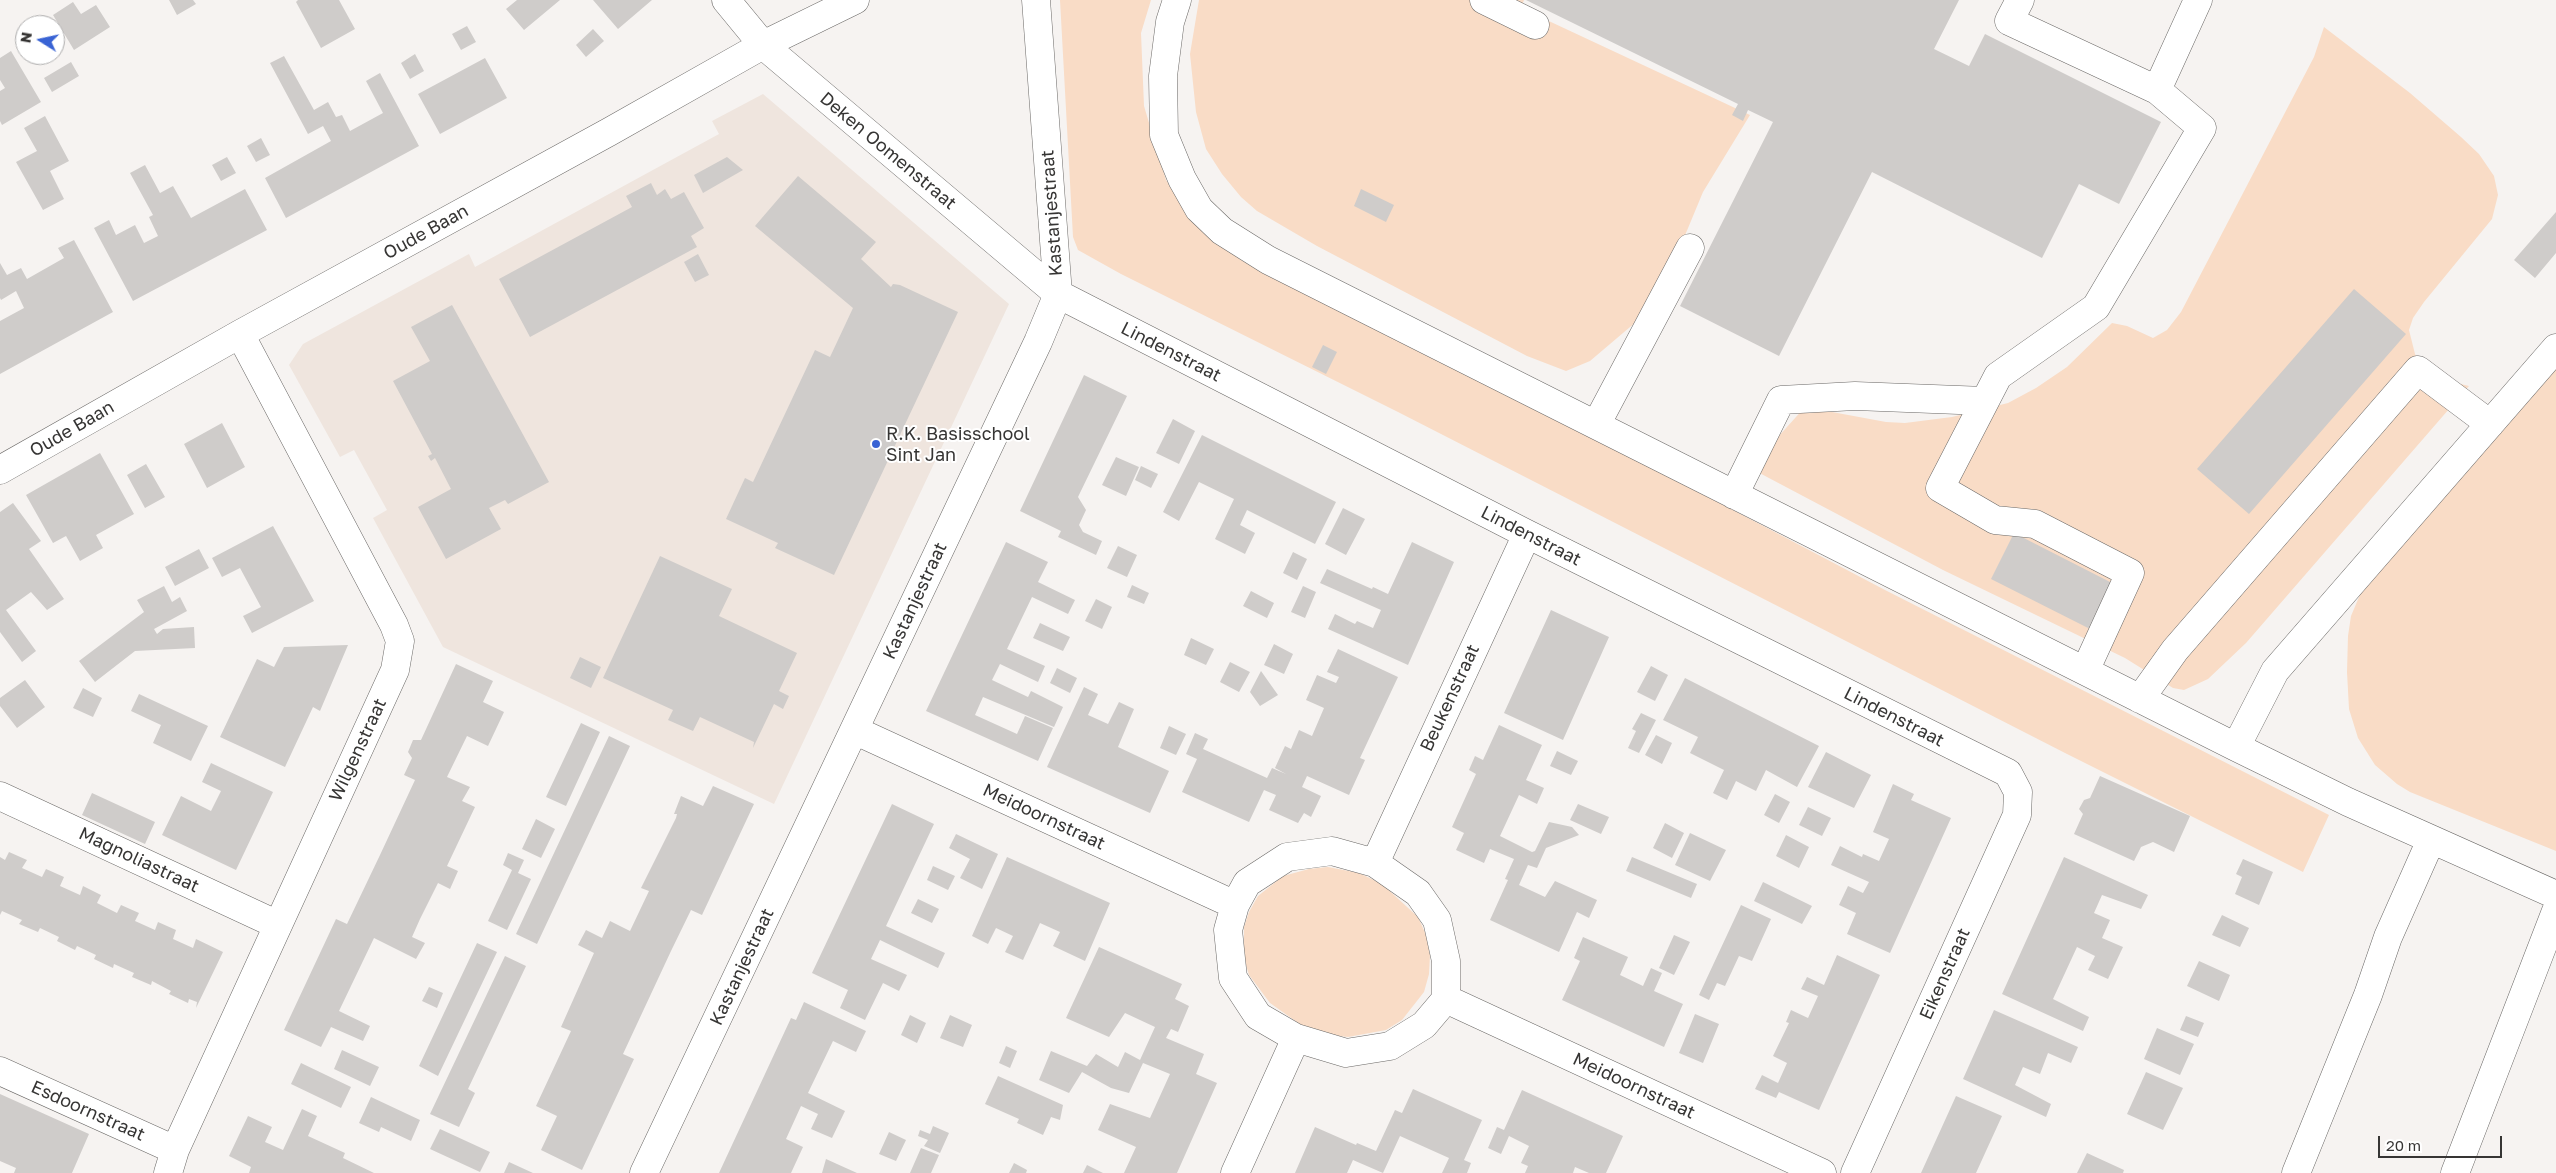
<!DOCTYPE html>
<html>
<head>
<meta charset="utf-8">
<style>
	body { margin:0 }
	#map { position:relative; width:2556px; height:1173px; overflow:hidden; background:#f6f3f1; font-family:"Golos Text",sans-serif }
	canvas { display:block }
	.north { position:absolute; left:15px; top:15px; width:50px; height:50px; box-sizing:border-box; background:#fff; border:1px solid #afaeae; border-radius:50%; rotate:280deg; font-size:14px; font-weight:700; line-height:20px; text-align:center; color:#363534 }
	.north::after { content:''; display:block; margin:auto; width:18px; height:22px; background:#3963d4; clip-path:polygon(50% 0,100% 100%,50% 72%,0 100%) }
	.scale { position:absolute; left:2378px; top:1136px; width:124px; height:22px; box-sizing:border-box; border:2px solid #363534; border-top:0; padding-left:6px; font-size:15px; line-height:18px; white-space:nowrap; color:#363534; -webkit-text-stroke:4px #fff; paint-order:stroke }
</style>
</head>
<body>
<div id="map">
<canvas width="2556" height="1173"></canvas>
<div class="north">N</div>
<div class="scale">20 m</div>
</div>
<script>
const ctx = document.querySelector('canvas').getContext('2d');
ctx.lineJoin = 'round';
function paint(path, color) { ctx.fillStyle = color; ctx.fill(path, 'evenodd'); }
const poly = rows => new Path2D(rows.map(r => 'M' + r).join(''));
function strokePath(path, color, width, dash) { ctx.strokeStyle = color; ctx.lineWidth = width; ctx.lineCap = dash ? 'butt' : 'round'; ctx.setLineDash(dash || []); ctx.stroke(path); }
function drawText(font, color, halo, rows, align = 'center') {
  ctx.font = font + ' "Golos Text",sans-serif'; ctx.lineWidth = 4; ctx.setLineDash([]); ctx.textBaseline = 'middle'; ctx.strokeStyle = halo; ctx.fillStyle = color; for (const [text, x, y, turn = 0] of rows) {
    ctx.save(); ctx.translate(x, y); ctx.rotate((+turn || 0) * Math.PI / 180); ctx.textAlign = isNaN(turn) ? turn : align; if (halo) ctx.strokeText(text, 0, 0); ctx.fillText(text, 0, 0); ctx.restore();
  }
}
paint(poly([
	[763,94,1009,304,774,804,443,647,373,518,387,510,354,450,340,457,289,365,303,344,469,254,475,267,719,134,712,121]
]), '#efe5de');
paint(poly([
	[1060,0,1151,0,1141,33,1144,106,1166,180,1200,224,1241,260,1615,448,1885,590,2329,815,2303,872,2067,754,1398,412,1121,274,1078,250,1073,237],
	[1199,0,1524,0,1521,8,1750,115,1703,192,1681,245,1643,316,1590,361,1566,371,1527,356,1317,246,1257,211,1241,197,1222,174,1206,149,1196,112,1190,54],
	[2324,27,2410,93,2461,137,2479,154,2494,176,2498,195,2492,219,2424,302,2413,318,2409,330,2415,354,2424,375,2469,386,2246,643,2208,679,2184,690,2173,688,2125,658,1943,570,1750,468,1805,407,1886,422,1905,423,1952,417,2008,403,2036,388,2067,367,2112,323,2127,326,2153,338,2167,330,2181,312,2314,57],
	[2556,368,2556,851,2410,792,2397,784,2375,765,2358,738,2349,709,2347,672,2348,636,2351,616,2362,590],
	[1328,867,1359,873,1382,884,1418,917,1427,937,1430,955,1429,974,1424,992,1402,1020,1386,1030,1348,1037,1331,1035,1301,1025,1270,1003,1249,975,1244,958,1244,927,1249,912,1258,896,1283,876,1309,869]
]), '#f9dcc6');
paint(poly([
	[169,0,193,0,196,4,177,15],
	[298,0,339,0,355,29,321,48,296,2],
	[517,0,560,0,524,30,506,9],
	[593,0,652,0,618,29],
	[1526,0,1959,0,1934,49,1969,66,1985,34,2161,122,2119,204,2079,184,2042,258,1872,172,1779,356,1680,306,1773,122,1748,110,1743,121,1732,115,1738,104],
	[73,2,81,14,96,5,110,27,74,50,53,15],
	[467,26,476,42,461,50,452,34],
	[593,29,604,41,586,57,576,45],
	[11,51,41,102,2,125,0,121,0,91,5,88,0,80,0,58],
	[415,54,424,71,410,79,401,63],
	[284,56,314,110,328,102,336,117,342,115,350,131,383,113,366,81,380,73,419,146,286,218,265,178,331,141,323,126,308,134,270,63],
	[485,58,507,98,440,134,418,94],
	[71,62,79,76,52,92,44,78],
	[45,116,69,161,50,171,64,199,43,210,16,162,37,151,24,128],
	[261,138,270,155,256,162,247,146],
	[227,157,236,173,221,181,212,165],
	[727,157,743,170,703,193,694,175],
	[145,165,160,193,173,186,191,218,245,189,267,230,133,301,94,228,109,220,116,235,135,225,144,243,158,236,149,217,153,215,130,173],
	[798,176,876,242,861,259,891,287,893,284,900,285,958,312,834,575,775,548,778,543,726,519,745,478,753,482,815,350,830,357,853,308,755,226],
	[651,183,657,195,665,189,671,199,684,192,704,228,691,236,697,247,530,337,499,279,632,207,626,196],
	[1361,189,1394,205,1386,222,1354,206],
	[2556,212,2556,253,2535,278,2514,260],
	[74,240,113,312,0,374,0,321,24,308,16,291,1,300,0,298,0,263,7,275,21,268,27,279,64,258,58,248],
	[698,254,709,275,695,282,684,262],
	[2354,289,2406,334,2249,514,2197,469],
	[452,305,549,482,508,504,505,500,489,508,501,529,446,559,418,507,451,489,435,458,431,461,428,456,432,454,393,381,430,361,411,327],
	[1323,345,1337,352,1326,374,1312,367],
	[1084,375,1127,396,1078,497,1086,510,1079,525,1083,532,1102,541,1096,555,1058,537,1061,531,1020,511],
	[1173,419,1195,431,1179,464,1156,453],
	[222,423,245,467,207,488,184,444],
	[1202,435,1336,502,1315,544,1247,510,1240,525,1255,533,1245,554,1215,539,1234,499,1199,482,1179,521,1163,512],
	[100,453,134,514,96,535,103,548,80,561,66,536,53,543,26,495],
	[1116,457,1139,467,1126,496,1102,485],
	[146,464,165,497,145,508,127,475],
	[1141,466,1158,474,1151,488,1135,480],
	[13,503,41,541,29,549,64,599,47,610,31,592,6,610,36,651,22,662,0,632,0,512],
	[1343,508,1365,519,1346,555,1325,544],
	[273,526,314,601,252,633,243,616,261,607,240,568,222,577,212,558],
	[2014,533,2114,584,2092,630,1991,579],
	[1006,542,1048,562,1038,582,1075,600,1068,614,1032,597,1007,649,1045,666,1038,682,1000,664,992,680,1028,697,1031,691,1063,707,1054,727,983,697,975,715,1017,734,1025,716,1053,728,1038,761,926,711],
	[1412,542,1454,562,1408,665,1328,629,1335,614,1355,624,1357,621,1373,628,1381,610,1320,583,1327,569,1372,589,1373,587,1388,594],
	[1118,546,1137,555,1127,577,1107,568],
	[199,549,209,568,175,586,165,567],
	[1293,552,1307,559,1297,580,1283,573],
	[660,556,732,589,719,616,797,653,779,691,789,696,783,709,774,704,753,748,754,742,700,717,693,731,668,720,673,710,603,678],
	[1132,585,1149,593,1144,604,1127,597],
	[164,586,172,602,180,597,187,611,154,629,157,634,163,629,194,627,195,648,135,651,95,682,79,661,144,612,137,600],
	[1303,586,1316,592,1305,618,1291,612],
	[1251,591,1274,603,1267,618,1243,606],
	[1096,599,1112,607,1102,629,1085,621],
	[1551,610,1609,637,1563,740,1504,713],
	[1040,623,1070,637,1063,651,1033,638],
	[1191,638,1214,649,1206,665,1184,655],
	[1274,644,1293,654,1284,674,1264,665],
	[348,645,320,711,313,707,285,767,220,737,257,659,274,667,284,647],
	[1338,649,1398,677,1360,758,1365,760,1349,795,1307,776,1302,787,1321,796,1311,817,1304,813,1298,823,1269,810,1276,795,1264,790,1249,822,1182,792,1197,759,1186,754,1195,733,1208,739,1203,749,1267,778,1272,768,1286,774,1275,768,1285,746,1291,749,1299,730,1312,736,1324,708,1306,700,1317,675,1336,683,1339,677,1327,672],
	[580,657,601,667,591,688,570,678],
	[1230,662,1250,672,1239,692,1220,682],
	[456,664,493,681,483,702,504,712,488,746,467,736,447,777,470,787,462,801,475,807,447,866,458,871,450,889,438,883,420,919,412,937,425,943,416,959,374,938,339,1011,370,1026,363,1041,331,1027,321,1047,284,1030,336,919,347,924,380,855,415,780,404,775,412,758,408,752,413,740,421,740],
	[1651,666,1668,675,1655,701,1637,692],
	[1057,668,1077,678,1070,693,1050,683],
	[1261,671,1278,695,1260,706,1250,692],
	[1685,678,1819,746,1797,787,1766,770,1756,791,1736,781,1727,800,1713,793,1724,770,1690,753,1698,737,1663,720],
	[25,680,45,707,17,728,0,706,0,698],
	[1084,687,1098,694,1088,715,1108,724,1119,702,1134,709,1118,747,1169,771,1150,813,1047,767],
	[83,688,102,698,93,717,73,708],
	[139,694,208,726,191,761,153,743,161,725,131,711],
	[1641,713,1656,720,1639,753,1628,748,1636,731,1632,729],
	[581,723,600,732,566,806,546,797],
	[1499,725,1542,745,1526,780,1544,788,1537,804,1519,795,1500,836,1532,852,1535,851,1549,822,1572,827,1579,835,1546,848,1537,868,1528,865,1519,885,1545,897,1555,881,1597,900,1589,918,1577,912,1559,952,1490,920,1508,880,1505,879,1514,859,1490,849,1484,863,1456,850,1464,833,1452,827,1476,774,1469,770,1475,756,1483,760],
	[1169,726,1186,734,1176,755,1160,748],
	[1656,735,1672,743,1662,764,1645,755],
	[609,736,630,746,537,944,516,934],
	[1557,751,1578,761,1571,775,1550,766],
	[1826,752,1871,775,1854,808,1808,787],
	[211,763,273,792,236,870,162,835,181,796,211,811,221,791,202,782],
	[2100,776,2190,816,2174,852,2153,842,2141,847,2134,861,2074,834,2083,814,2079,809,2084,800,2090,798],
	[1893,784,1914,794,1911,800,1951,818,1890,953,1847,934,1856,913,1839,905,1848,886,1863,893,1869,882,1831,865,1840,846,1862,857,1863,854,1879,861,1889,839,1873,832],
	[713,786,754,804,702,915,691,910,671,951,623,1054,634,1059,582,1170,541,1150,557,1116,536,1106,571,1031,561,1027,594,953,578,945,586,930,602,938,610,921,630,931,649,891,641,888,676,818,677,814,674,814,681,796,703,806],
	[92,793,155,822,145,844,82,815],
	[1775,794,1790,802,1779,823,1764,815],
	[892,804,934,824,886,926,945,953,938,968,880,940,871,959,907,975,899,991,883,983,865,1020,840,1008,848,990,812,973],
	[1578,804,1609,817,1601,834,1570,820],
	[1808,807,1831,818,1822,836,1799,825],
	[536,819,555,829,541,858,522,849],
	[1665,823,1684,833,1672,858,1653,848],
	[1690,833,1726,850,1710,881,1675,865],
	[956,834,998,854,982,889,960,878,970,859,949,848],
	[1786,835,1809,847,1799,868,1776,856],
	[9,852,27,860,22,868,42,877,46,869,64,877,60,886,80,895,83,886,101,895,97,903,117,913,121,905,139,913,135,921,155,930,158,922,176,930,173,939,193,948,196,939,223,952,196,1008,197,1002,189,999,188,1003,169,994,171,991,152,981,151,985,132,977,134,973,114,964,113,968,94,959,96,955,77,946,75,950,57,941,59,937,40,928,38,932,19,924,22,920,2,911,0,915,0,857,5,860],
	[508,853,524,860,518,873,531,879,507,930,488,921,512,870,503,865],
	[1007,857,1110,903,1085,961,1053,946,1060,932,1040,923,1023,960,1005,952,1013,936,996,928,988,944,972,936],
	[1632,857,1697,884,1691,898,1626,871],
	[2064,857,2148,895,2141,909,2102,895,2094,913,2110,920,2102,938,2123,947,2108,979,2088,970,2095,956,2077,947,2053,999,2089,1017,2083,1031,2002,994],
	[2243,859,2273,872,2259,905,2235,894,2242,877,2236,874],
	[933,866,955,876,948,890,927,880],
	[1763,882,1812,906,1802,924,1754,901],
	[918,899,939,909,932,923,911,913],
	[1741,905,1771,919,1752,961,1739,956,1725,986,1717,983,1709,1000,1699,995],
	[2222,915,2249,928,2240,947,2212,935],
	[1674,935,1690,942,1674,975,1659,968],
	[1583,937,1628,957,1620,975,1643,986,1651,968,1662,973,1654,991,1683,1004,1664,1047,1562,1000,1580,961,1574,958],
	[477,943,497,952,438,1076,419,1066],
	[1099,947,1182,984,1175,999,1189,1006,1178,1032,1171,1029,1166,1038,1204,1054,1196,1074,1217,1083,1177,1173,1124,1173,1136,1147,1098,1130,1110,1104,1150,1118,1170,1074,1143,1063,1129,1093,1111,1088,1082,1072,1069,1093,1039,1080,1051,1051,1087,1066,1096,1054,1118,1067,1125,1052,1140,1060,1155,1027,1125,1013,1109,1037,1066,1018],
	[1837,955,1880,975,1819,1110,1779,1092,1776,1098,1755,1089,1762,1075,1778,1083,1787,1063,1773,1056,1789,1023,1786,1022,1791,1010,1808,1018,1818,996,1801,989,1807,977,1824,985],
	[505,956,526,966,468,1089,475,1093,459,1127,430,1114],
	[2199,961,2230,975,2219,1001,2187,986],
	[429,987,443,993,437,1008,422,1001],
	[804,1002,866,1031,856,1052,833,1041,808,1093,845,1111,832,1138,811,1129,818,1114,801,1106,786,1139,803,1147,791,1173,719,1173,791,1018,796,1020],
	[1994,1010,2078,1047,2071,1063,2048,1053,2040,1074,2023,1067,2015,1085,2051,1104,2046,1117,1963,1079],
	[1695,1014,1719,1024,1703,1063,1679,1053],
	[910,1015,926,1023,917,1043,901,1035],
	[950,1015,972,1025,963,1047,940,1038],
	[2186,1016,2204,1023,2198,1037,2180,1030],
	[2157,1028,2194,1044,2180,1075,2144,1059],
	[1006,1046,1017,1051,1010,1068,999,1063],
	[342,1050,379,1067,370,1086,334,1069],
	[301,1063,351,1087,341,1108,291,1084],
	[2146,1072,2183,1088,2163,1130,2127,1114],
	[998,1076,1063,1105,1060,1120,1051,1117,1043,1135,1017,1123,1019,1119,985,1104],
	[1413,1089,1482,1120,1464,1160,1471,1163,1467,1173,1442,1173,1449,1158,1400,1136,1383,1173,1353,1160,1347,1173,1295,1173,1315,1127,1356,1145,1357,1143,1376,1151,1395,1110,1402,1113],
	[1522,1090,1623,1136,1606,1173,1589,1173,1575,1167,1573,1173,1525,1173,1528,1166,1521,1163,1529,1146,1509,1136,1501,1154,1488,1148,1497,1127,1504,1130],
	[0,1094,89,1134,72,1173,14,1173,16,1168,0,1161],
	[1956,1096,2002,1116,1986,1151,1976,1173,1921,1173],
	[371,1097,420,1120,411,1141,381,1127,379,1132,359,1123],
	[302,1109,317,1116,308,1136,345,1153,343,1158,374,1173,249,1173,251,1167,229,1156,248,1116,272,1127,265,1142,283,1150],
	[933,1126,949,1133,940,1153,924,1146,928,1140,918,1136,920,1130,930,1134],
	[440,1129,490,1152,480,1172,430,1149],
	[889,1132,906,1140,896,1161,879,1154],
	[921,1148,939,1155,931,1173,910,1173],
	[2087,1153,2124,1170,2123,1173,2077,1173],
	[826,1159,837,1164,857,1173,822,1173],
	[509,1162,533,1173,504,1173],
	[1014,1163,1027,1170,1026,1173,1009,1173],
	[1087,1165,1103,1173,1083,1173]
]), '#cfccca');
const minor = poly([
	[726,0,763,45,1058,294,1527,534,2008,773,2018,792,2017,815,1855,1173],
	[1177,0,1170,22,1163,76,1164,135,1182,179,1199,209,1222,231,1268,260,2236,747,2348,802,2556,895],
	[1484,0,1535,25],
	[2020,0,2009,21,2157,90,2198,0],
	[1596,425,1690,248],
	[0,470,240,334,609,132,763,45,855,0],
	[1734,495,1781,400,1855,396,1985,401],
	[2085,671,2130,573,2035,524,1995,520,1940,488,1998,376,2096,307,2202,128,2157,90],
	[2140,699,2175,650,2418,370,2490,424],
	[854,730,1235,905,1228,930,1233,978,1258,1016,1296,1038,1346,1053,1390,1046,1424,1025,1446,999,1446,961,1437,920,1418,893,1375,863,1332,851,1287,857,1247,883,1235,905],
	[2236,747,2275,671,2556,348],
	[0,796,278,925],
	[1375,863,1527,534],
	[1446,999,1822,1173],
	[0,1071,175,1150],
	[168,1173,175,1150,395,670,400,641,394,625,240,334],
	[644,1173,1038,342,1058,294,1036,0],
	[1235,1173,1296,1038],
	[2296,1173,2368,995,2388,937,2431,840],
	[2455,1173,2556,911]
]);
strokePath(minor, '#6a6866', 29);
strokePath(minor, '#fff', 28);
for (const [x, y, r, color] of [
	[876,444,5,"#3963d4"]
]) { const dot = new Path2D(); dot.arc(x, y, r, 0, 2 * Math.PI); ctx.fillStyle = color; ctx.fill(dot); strokePath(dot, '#fff', 2); }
drawText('18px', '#363534', '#fff', [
	["Deken Oomenstraat",888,151,40],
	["Kastanjestraat",1052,213,-94],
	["Oude Baan",426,232,-29],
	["Lindenstraat",1171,352,27],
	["Oude Baan",72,429,-30],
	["Lindenstraat",1531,536,27],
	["Kastanjestraat",915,601,-65],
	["Beukenstraat",1450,698,-65],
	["Lindenstraat",1894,717,27],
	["Wilgenstraat",358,750,-65],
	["Meidoornstraat",1044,817,25],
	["Magnoliastraat",139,860,25],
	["Kastanjestraat",742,967,-65],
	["Eikenstraat",1945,974,-66],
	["Meidoornstraat",1634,1086,25],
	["Esdoornstraat",88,1111,24]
]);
drawText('18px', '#363534', '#fff', [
	["R.K. Basisschool",886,434],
	["Sint Jan",886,455]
], 'left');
</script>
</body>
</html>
